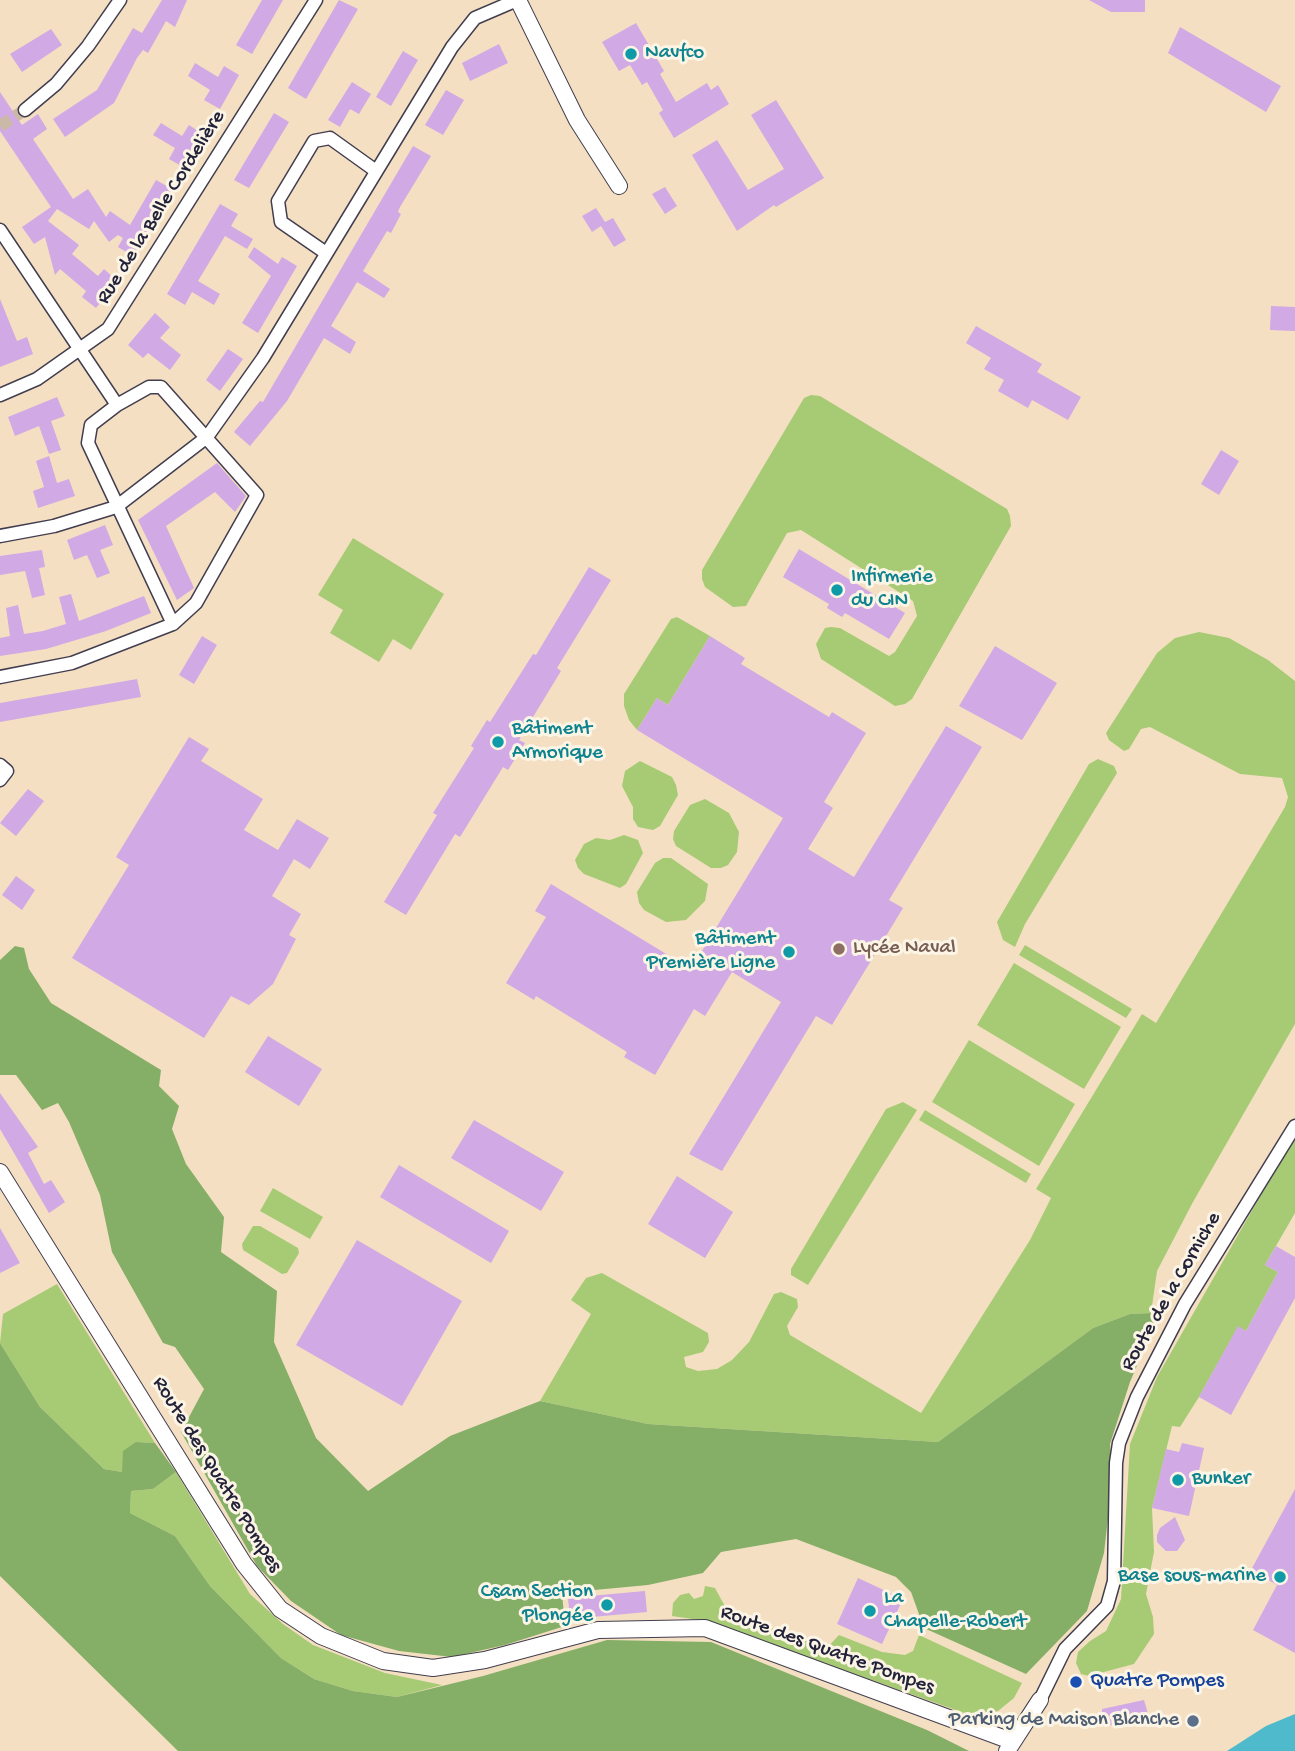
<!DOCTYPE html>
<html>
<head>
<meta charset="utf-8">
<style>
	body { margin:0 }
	canvas { display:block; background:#f4dfc2 }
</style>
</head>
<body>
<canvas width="1295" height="1751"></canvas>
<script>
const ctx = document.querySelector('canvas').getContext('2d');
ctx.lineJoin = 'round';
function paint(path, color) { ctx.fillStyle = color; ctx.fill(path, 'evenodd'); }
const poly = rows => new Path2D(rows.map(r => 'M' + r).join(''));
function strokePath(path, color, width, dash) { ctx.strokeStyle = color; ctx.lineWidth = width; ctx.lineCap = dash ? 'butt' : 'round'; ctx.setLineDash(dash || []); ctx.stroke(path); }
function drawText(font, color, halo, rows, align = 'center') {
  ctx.font = font + ' "Gochi Hand",sans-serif'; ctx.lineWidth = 6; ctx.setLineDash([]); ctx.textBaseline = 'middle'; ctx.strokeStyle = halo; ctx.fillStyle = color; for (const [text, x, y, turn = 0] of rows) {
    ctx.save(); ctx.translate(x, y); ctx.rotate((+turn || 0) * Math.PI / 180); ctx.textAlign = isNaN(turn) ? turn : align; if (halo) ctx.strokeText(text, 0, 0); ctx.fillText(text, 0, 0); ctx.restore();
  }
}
paint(poly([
	[811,395,820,396,1007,509,1010,516,1011,526,912,699,905,704,895,706,821,659,816,644,825,628,831,627,840,628,889,656,895,652,917,616,913,601,801,530,787,533,746,606,733,607,705,587,702,579,702,570,804,398],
	[353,538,444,594,411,650,393,639,379,662,330,633,343,610,318,595],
	[677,617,710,636,668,705,657,698,637,730,629,720,624,706,624,694,671,619],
	[1199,632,1229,638,1268,660,1295,681,1295,1024,1193,1202,1157,1271,1151,1313,1130,1314,1093,1328,938,1442,648,1424,540,1401,591,1314,571,1300,586,1278,602,1273,708,1333,709,1342,703,1352,684,1357,686,1367,698,1371,717,1369,732,1360,749,1342,774,1294,781,1292,797,1299,798,1307,787,1326,790,1335,921,1413,1030,1240,1051,1198,1036,1189,1142,1014,1156,1023,1285,807,1288,797,1282,778,1240,774,1150,727,1141,729,1129,749,1124,751,1109,740,1106,733,1157,653,1175,638],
	[1098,759,1114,766,1117,773,1025,924,1015,947,1003,940,997,922,1089,764],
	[640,761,672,777,676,785,678,795,660,826,653,830,638,827,633,819,633,807,622,786,625,771],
	[705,799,729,813,739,832,737,852,728,865,721,868,711,868,676,846,673,839,674,831,690,805],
	[624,835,638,840,643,853,626,884,620,888,584,874,578,868,575,860,584,844,596,838,610,840],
	[663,858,671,858,708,884,705,901,686,920,666,922,644,910,639,903,637,892,655,863],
	[1025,945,1132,1009,1126,1018,1019,955],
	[1014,963,1121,1027,1084,1089,977,1025],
	[969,1040,1075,1104,1039,1166,932,1102],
	[903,1102,917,1110,808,1285,791,1275,791,1269,886,1109],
	[925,1110,1031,1174,1026,1183,919,1120],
	[1295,1135,1295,1213,1265,1265,1278,1272,1246,1331,1238,1327,1199,1397,1180,1427,1172,1426,1152,1508,1154,1552,1146,1594,1153,1617,1154,1634,1134,1664,1089,1676,1081,1674,1076,1663,1078,1652,1090,1641,1106,1631,1121,1599,1130,1444,1157,1377],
	[273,1188,323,1217,310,1239,260,1211],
	[253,1226,260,1226,298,1248,299,1253,287,1273,282,1274,243,1250,242,1244],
	[57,1284,155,1443,136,1442,122,1472,104,1469,40,1407,0,1343,3,1314],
	[176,1472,250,1594,283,1624,313,1645,385,1673,442,1685,397,1697,353,1691,314,1679,281,1658,210,1586,175,1536,130,1513,131,1491,153,1489],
	[705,1586,715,1588,728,1612,827,1648,839,1635,882,1652,905,1655,913,1651,919,1635,1022,1683,1014,1698,998,1711,982,1715,964,1713,706,1621,672,1616,673,1603,680,1595,689,1593,694,1599,703,1596]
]), '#a7cb74');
paint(poly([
	[15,946,24,948,29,969,51,1003,161,1070,159,1086,179,1106,172,1129,186,1164,224,1217,221,1252,277,1291,274,1342,316,1438,368,1491,450,1436,540,1401,648,1424,938,1442,1093,1328,1130,1314,1151,1313,1155,1323,1130,1382,1110,1444,1112,1482,1104,1553,1087,1611,1026,1674,924,1628,911,1592,896,1577,796,1539,721,1552,703,1573,648,1585,562,1593,565,1626,505,1645,452,1657,399,1651,341,1635,291,1601,257,1566,181,1432,204,1389,175,1347,163,1343,112,1252,100,1195,69,1122,58,1103,42,1110,16,1075,0,1075,0,960],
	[0,1343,40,1407,104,1469,122,1472,123,1451,136,1442,155,1443,176,1472,153,1489,131,1491,130,1513,175,1536,210,1586,281,1658,314,1679,353,1691,397,1697,483,1676,607,1640,711,1642,927,1730,969,1751,178,1751,0,1576]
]), '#85af66');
paint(poly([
	[1295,1714,1295,1751,1227,1751,1266,1726]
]), '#50bacd');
paint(poly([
	[162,0,187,0,175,27,166,21,148,53,143,50,137,58,114,103,65,137,53,119,97,90,133,28,142,33],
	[262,0,283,0,252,54,236,45],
	[339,0,358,9,306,99,288,88],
	[1089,0,1145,0,1145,12,1111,12],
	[636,23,664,71,660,74,676,102,707,83,711,90,718,85,729,104,674,138,659,113,663,110,647,82,642,85,630,65,619,71,602,42],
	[1180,27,1281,86,1266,112,1168,53],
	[51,29,62,45,22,72,10,54],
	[499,44,508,63,470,81,462,63],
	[403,51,418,60,391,106,376,97],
	[195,63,218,77,224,66,239,75,220,109,204,100,210,90,188,76],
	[352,82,371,94,359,114,350,109,340,127,328,120],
	[446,90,464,100,443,135,425,125],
	[0,92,22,125,38,114,47,129,33,139,73,199,88,189,106,217,110,211,130,225,156,180,172,189,133,256,118,247,123,238,118,235,109,242,94,221,89,229,57,209,48,221,79,245,72,254,98,276,104,269,117,281,96,308,82,297,86,291,60,269,55,275,45,237,34,244,22,227,51,207,0,131],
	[776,100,824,178,776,207,774,205,737,231,692,155,717,140,748,190,784,169,751,115],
	[274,113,289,122,249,188,234,180],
	[161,123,182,136,189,125,204,135,185,168,169,159,175,148,153,135],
	[413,146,431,156,400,207,398,212,401,214,391,233,387,231,363,271,390,289,384,298,357,282,331,326,356,342,350,354,324,338,287,401,250,446,234,432,260,401,263,402],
	[665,187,677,206,665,214,652,194],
	[220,204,238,214,231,226,253,239,247,249,225,236,198,281,220,294,214,305,192,292,185,305,167,294],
	[596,208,605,222,613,218,626,240,614,247,601,226,592,232,582,216],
	[254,247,278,264,282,257,297,266,258,333,242,323,271,276,248,257],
	[0,299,17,341,27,337,33,354,0,367],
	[1271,306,1295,307,1295,331,1270,330],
	[155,313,170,327,160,338,181,355,170,370,148,353,143,358,128,345],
	[976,326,1042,364,1037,372,1081,397,1068,420,1032,400,1028,408,998,391,1004,380,984,369,991,358,966,343],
	[228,349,243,359,220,391,206,380],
	[57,397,65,416,51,421,61,450,49,454,39,426,15,436,8,417],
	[1221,450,1239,461,1219,495,1201,484],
	[49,456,57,483,69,479,75,496,38,508,33,491,44,487,36,461],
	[217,463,246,496,235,512,215,492,166,526,194,588,177,600,138,520],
	[105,525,113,545,100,550,110,573,97,578,87,555,74,560,67,540],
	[799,549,905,613,889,639,845,613,842,617,827,608,829,604,783,577],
	[42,550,45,567,39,568,45,595,32,598,25,571,0,575,0,556],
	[589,567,611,580,557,668,561,671,519,740,525,743,508,770,503,767,460,837,455,834,406,915,384,902,437,815,433,813,474,748,471,746,487,720,490,722,533,654,536,655],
	[71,594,79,621,144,596,151,613,106,631,46,649,0,656,0,638,10,636,6,608,18,605,24,634,43,631,66,624,59,597],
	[202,636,217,645,194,684,179,675],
	[710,636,745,658,741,664,829,717,832,712,866,733,824,802,833,808,808,849,854,877,946,726,982,747,889,900,903,908,832,1025,816,1016,722,1171,689,1154,781,1002,732,972,705,1016,694,1009,655,1075,624,1057,627,1052,536,996,534,1000,506,983,546,917,535,911,551,884,691,969,783,818,637,730,657,698,668,705],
	[995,646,1057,683,1022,740,959,706],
	[137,679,141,697,0,722,0,703],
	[189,737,209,749,201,761,263,799,244,830,278,850,297,819,329,838,310,869,294,859,272,896,301,914,289,935,296,939,273,984,249,1005,231,996,204,1038,72,958,129,865,116,857],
	[28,789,44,801,16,836,0,823],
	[16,876,35,890,22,910,2,895],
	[268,1036,322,1069,299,1106,245,1072],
	[0,1093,38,1147,28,1153,44,1184,51,1180,65,1202,49,1213,0,1129],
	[474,1120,564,1172,541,1211,451,1158],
	[399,1165,509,1231,491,1263,380,1197],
	[677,1176,733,1212,705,1258,648,1224],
	[0,1228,20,1263,0,1273],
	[357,1240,462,1301,402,1406,296,1345],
	[1276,1246,1295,1257,1295,1298,1231,1415,1199,1397,1238,1326,1246,1331,1278,1272,1265,1265],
	[1182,1443,1204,1448,1189,1516,1152,1508,1166,1449,1179,1452],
	[1295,1489,1295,1653,1253,1630,1277,1585,1251,1570],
	[1175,1517,1185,1540,1177,1551,1166,1551,1157,1542,1157,1535,1160,1528],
	[858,1578,903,1599,882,1644,837,1624],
	[645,1591,647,1612,570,1619,568,1598],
	[1144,1700,1149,1717,1106,1726,1102,1718,1102,1709]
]), '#d1a9e4');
strokePath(poly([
	[0,126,25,110]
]), '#cab9a7', 12, [12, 6]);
const minor = poly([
	[25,110,56,84,88,46,120,0],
	[0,230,117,405],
	[326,253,281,222,278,201,314,141,330,138,376,171],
	[0,395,37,379,108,329,316,0],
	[0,536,54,526,116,507,207,437,263,358,452,47,475,18,517,0],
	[0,677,72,663,173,624,196,603,257,495,161,387,149,387,117,405,91,425,88,443,173,624],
	[0,765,7,771,0,780],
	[1040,1700,1065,1649,1107,1606,1114,1581,1116,1463,1119,1443,1137,1397,1185,1304,1295,1126]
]);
const tertiary = poly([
	[518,0,577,120,619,186],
	[0,1172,244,1564,280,1609,321,1636,383,1661,433,1668,485,1660,598,1630,705,1628,1011,1741],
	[1007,1751,1040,1700]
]);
strokePath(minor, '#423e4f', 15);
strokePath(tertiary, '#423e4f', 18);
strokePath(minor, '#fff', 12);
strokePath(tertiary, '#fff', 16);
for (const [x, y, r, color] of [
	[631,54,7,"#0f9aa8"],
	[837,590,7,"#0f9aa8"],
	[498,742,7,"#0f9aa8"],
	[839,949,7,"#8d6e63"],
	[789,952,7,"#0f9aa8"],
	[1178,1480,7,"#0f9aa8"],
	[1280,1577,7,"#0f9aa8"],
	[607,1605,7,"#0f9aa8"],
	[870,1611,7,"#0f9aa8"],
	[1076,1682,7,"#1a4fb4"],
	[1193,1721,7,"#5c6f8a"]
]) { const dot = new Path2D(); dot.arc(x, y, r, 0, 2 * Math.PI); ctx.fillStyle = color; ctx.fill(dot); strokePath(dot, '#fcf5e5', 2.5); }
drawText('21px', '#0d838f', '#fcf5e5', [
	["Navfco",645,54],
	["Infirmerie",851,578],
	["du CIN",851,602],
	["Bâtiment",512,730],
	["Armorique",512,754],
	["Bâtiment",775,940,"right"],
	["Première Ligne",775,964,"right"],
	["Bunker",1192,1480],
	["Base sous-marine",1266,1577,"right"],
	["Csam Section",593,1593,"right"],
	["Plongée",593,1617,"right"],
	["La",884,1599],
	["Chapelle-Robert",884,1623]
], 'left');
drawText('21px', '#22223b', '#fcf5e5', [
	["Rue de la Belle Cordelière",162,208,-58],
	["Route de la Corniche",1172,1292,-60],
	["Route des Quatre Pompes",216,1475,58],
	["Route des Quatre Pompes",827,1651,20]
]);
drawText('21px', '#785e54', '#fcf5e5', [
	["Lycée Naval",853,949]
], 'left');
drawText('21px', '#164399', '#fcf5e5', [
	["Quatre Pompes",1090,1682]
], 'left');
drawText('21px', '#4e5e75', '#fcf5e5', [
	["Parking de Maison Blanche",1179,1721]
], 'right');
</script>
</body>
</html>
